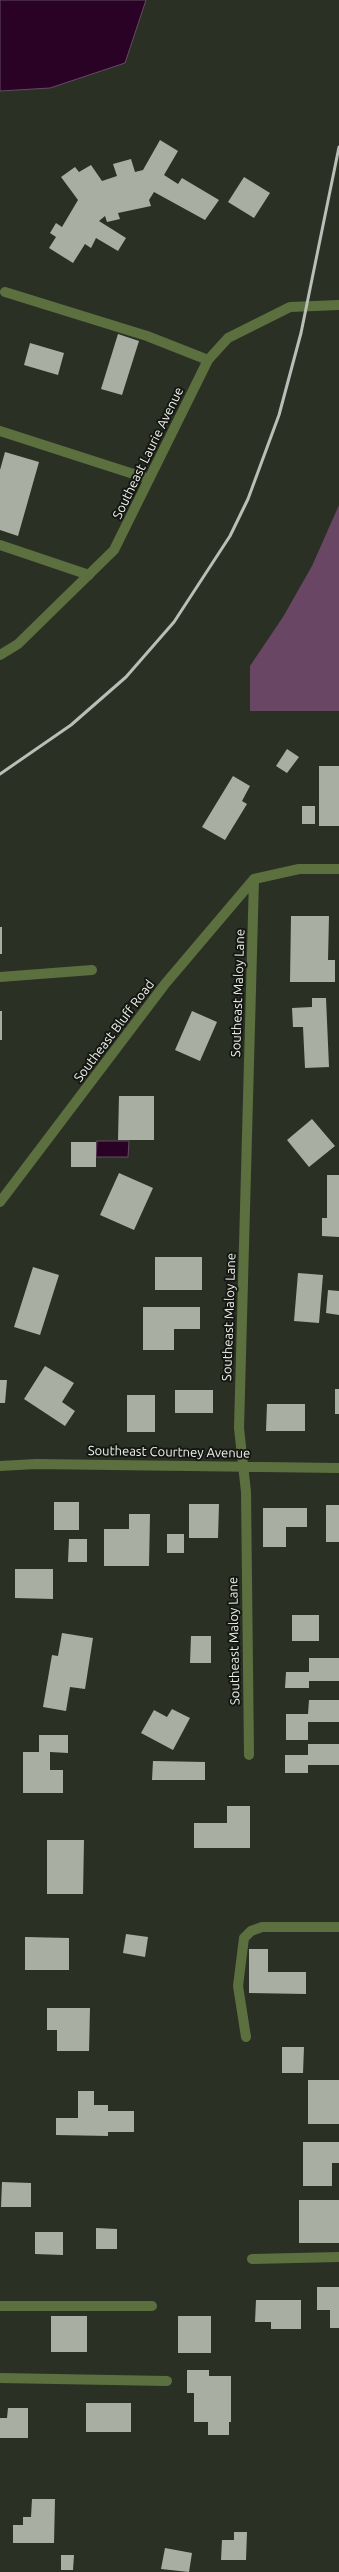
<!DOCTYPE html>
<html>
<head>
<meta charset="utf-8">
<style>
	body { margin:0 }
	canvas { display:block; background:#2b3025 }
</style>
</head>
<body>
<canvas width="339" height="2572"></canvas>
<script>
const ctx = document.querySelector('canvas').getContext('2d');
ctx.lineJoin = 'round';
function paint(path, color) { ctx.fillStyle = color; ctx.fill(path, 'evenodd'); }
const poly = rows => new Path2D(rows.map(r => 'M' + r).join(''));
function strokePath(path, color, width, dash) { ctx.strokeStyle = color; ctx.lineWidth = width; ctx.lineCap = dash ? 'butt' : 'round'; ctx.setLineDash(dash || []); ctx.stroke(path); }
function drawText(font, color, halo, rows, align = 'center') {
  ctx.font = font + ' Ubuntu,sans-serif'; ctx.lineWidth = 4; ctx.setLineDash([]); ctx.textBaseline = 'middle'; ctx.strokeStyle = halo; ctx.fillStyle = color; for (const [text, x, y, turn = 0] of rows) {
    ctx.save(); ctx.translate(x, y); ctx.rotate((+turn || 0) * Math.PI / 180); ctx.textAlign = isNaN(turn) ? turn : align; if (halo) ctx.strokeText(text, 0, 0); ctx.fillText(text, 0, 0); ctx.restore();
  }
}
paint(poly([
	[339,505,339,711,250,711,250,666,283,617,312,566]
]), '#6a4665');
const water = poly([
	[0,0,146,0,125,63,50,88,0,91,0,0],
	[97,1141,129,1141,128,1157,96,1157,97,1141]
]);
paint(water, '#290226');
strokePath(water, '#644a61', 1);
paint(poly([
	[160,140,178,151,164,175,178,184,182,178,219,200,205,220,154,192,149,200,151,206,118,213,120,219,107,222,105,216,99,221,126,238,118,251,96,238,91,248,85,244,73,263,49,248,56,237,50,233,56,223,62,227,78,200,61,177,75,167,79,172,91,165,102,181,117,176,113,164,131,159,135,172,143,170],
	[244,177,270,193,254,218,228,202],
	[118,334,139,341,122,395,101,389],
	[30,343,64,353,58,375,24,365],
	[5,452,39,462,18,536,0,530,0,470],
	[287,749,299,757,287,773,276,766],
	[319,766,339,766,339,826,319,826],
	[233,776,250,786,242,801,247,804,225,840,202,827],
	[302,806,315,806,315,824,302,824],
	[291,916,329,916,328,960,335,960,335,982,290,982],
	[0,927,2,927,2,954,0,954],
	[312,998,326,998,329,1067,305,1068,303,1027,293,1027,292,1008,312,1007],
	[0,1011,2,1011,2,1040,0,1040],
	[192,1011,217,1022,200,1061,175,1050],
	[119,1096,154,1096,154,1140,118,1140],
	[312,1119,335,1146,309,1167,287,1140],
	[71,1142,96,1142,96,1167,71,1167],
	[119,1173,153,1188,134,1230,100,1215],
	[327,1175,339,1175,339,1237,322,1236,322,1218,327,1218],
	[155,1257,202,1257,202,1290,155,1290],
	[33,1267,59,1275,40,1335,14,1327],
	[298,1273,323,1275,319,1323,294,1321],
	[328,1290,339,1291,339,1315,326,1313],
	[143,1307,200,1307,200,1329,174,1329,174,1350,143,1350],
	[45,1366,74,1383,62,1402,75,1411,65,1426,24,1399],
	[0,1380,7,1380,5,1403,0,1403],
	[335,1389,339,1389,339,1414,335,1414],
	[175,1390,213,1390,213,1413,175,1413],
	[127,1395,155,1395,155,1432,127,1432],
	[267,1404,305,1404,305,1431,266,1431],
	[54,1502,79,1502,79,1530,54,1530],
	[189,1504,219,1504,218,1538,189,1538],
	[326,1505,339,1505,339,1542,326,1542],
	[263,1508,307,1508,307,1527,286,1527,286,1547,263,1547],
	[129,1514,150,1514,149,1566,104,1566,104,1529,129,1529],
	[167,1534,184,1534,184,1553,167,1553],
	[69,1539,87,1539,87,1562,68,1562],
	[15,1569,53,1569,53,1599,15,1598],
	[292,1615,319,1615,319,1641,292,1641],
	[62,1633,93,1638,85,1689,70,1687,66,1711,43,1707,52,1655,58,1656],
	[191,1636,211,1636,211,1663,190,1663],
	[309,1658,339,1658,339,1681,309,1681,309,1688,285,1688,286,1672,309,1672],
	[309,1700,339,1700,339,1722,308,1722,308,1740,286,1740,286,1714,308,1714],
	[172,1709,190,1718,173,1750,141,1733,154,1710,167,1717],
	[39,1735,68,1735,68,1753,50,1752,50,1770,63,1770,63,1793,23,1793,23,1752,39,1752],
	[308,1744,339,1744,339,1765,308,1765,308,1773,285,1773,285,1755,308,1755],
	[153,1761,205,1762,205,1780,152,1780],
	[227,1806,250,1806,250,1848,194,1848,194,1823,227,1823],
	[47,1840,84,1840,83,1894,47,1894],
	[126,1934,148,1937,145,1957,123,1953],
	[25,1937,69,1938,69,1970,25,1970],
	[249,1949,268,1949,268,1972,306,1972,306,1994,249,1993],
	[47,2008,90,2008,89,2051,57,2051,57,2030,47,2030],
	[282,2047,304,2047,303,2073,282,2073],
	[308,2080,339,2080,339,2124,308,2124],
	[78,2091,94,2091,94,2105,108,2105,108,2111,134,2111,134,2132,108,2132,108,2136,56,2135,56,2118,78,2118],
	[303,2142,339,2142,339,2163,332,2163,332,2186,303,2186],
	[2,2182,31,2183,31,2207,1,2207],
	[299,2200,339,2200,339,2243,299,2243],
	[96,2228,117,2229,117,2249,96,2249],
	[35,2232,63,2232,63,2255,35,2254],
	[317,2287,339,2287,339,2328,330,2328,330,2310,317,2310],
	[256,2300,301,2300,301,2329,271,2329,271,2322,255,2322],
	[51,2316,87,2316,87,2352,51,2352],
	[178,2316,211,2316,211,2353,178,2353],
	[187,2370,209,2370,209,2376,231,2376,231,2422,229,2422,229,2435,208,2435,208,2422,194,2422,194,2393,187,2393],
	[86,2403,131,2403,131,2432,86,2432],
	[8,2408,28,2408,28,2438,0,2438,0,2418,7,2418],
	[32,2499,55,2499,54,2543,13,2543,13,2525,23,2525,23,2517,31,2517],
	[234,2532,247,2532,246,2560,221,2560,222,2540,234,2540],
	[165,2548,192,2553,189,2572,161,2569],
	[61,2555,74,2555,73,2570,61,2570]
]), '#a8aea1');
strokePath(poly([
	[5,292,147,336,208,360],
	[0,431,149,479],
	[0,545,89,575],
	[0,977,92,970],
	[0,2378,167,2381]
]), '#5c6f3f', 10);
strokePath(poly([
	[0,655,18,644,114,550,208,360,228,338,290,307,339,305],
	[254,879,299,869,339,869],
	[0,1202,165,984,254,879],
	[0,1466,36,1464,339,1468],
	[249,1755,246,1492,239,1428,254,879],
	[246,2037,238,1986,244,1938,251,1931,262,1927,339,1927],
	[252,2259,339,2257],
	[0,2306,152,2306]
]), '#5c6f3f', 10);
strokePath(poly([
	[0,774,71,725,126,677,174,622,230,536,248,499,279,415,301,333,339,147]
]), '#babeb6', 3);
drawText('13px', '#eff2eb', '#151712', [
	["Southeast Laurie Avenue",148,453,-64],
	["Southeast Maloy Lane",238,993,-88],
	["Southeast Bluff Road",114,1031,-53],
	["Southeast Maloy Lane",229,1317,-88],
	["Southeast Courtney Avenue",169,1452,1],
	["Southeast Maloy Lane",234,1641,-91]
]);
</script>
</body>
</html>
